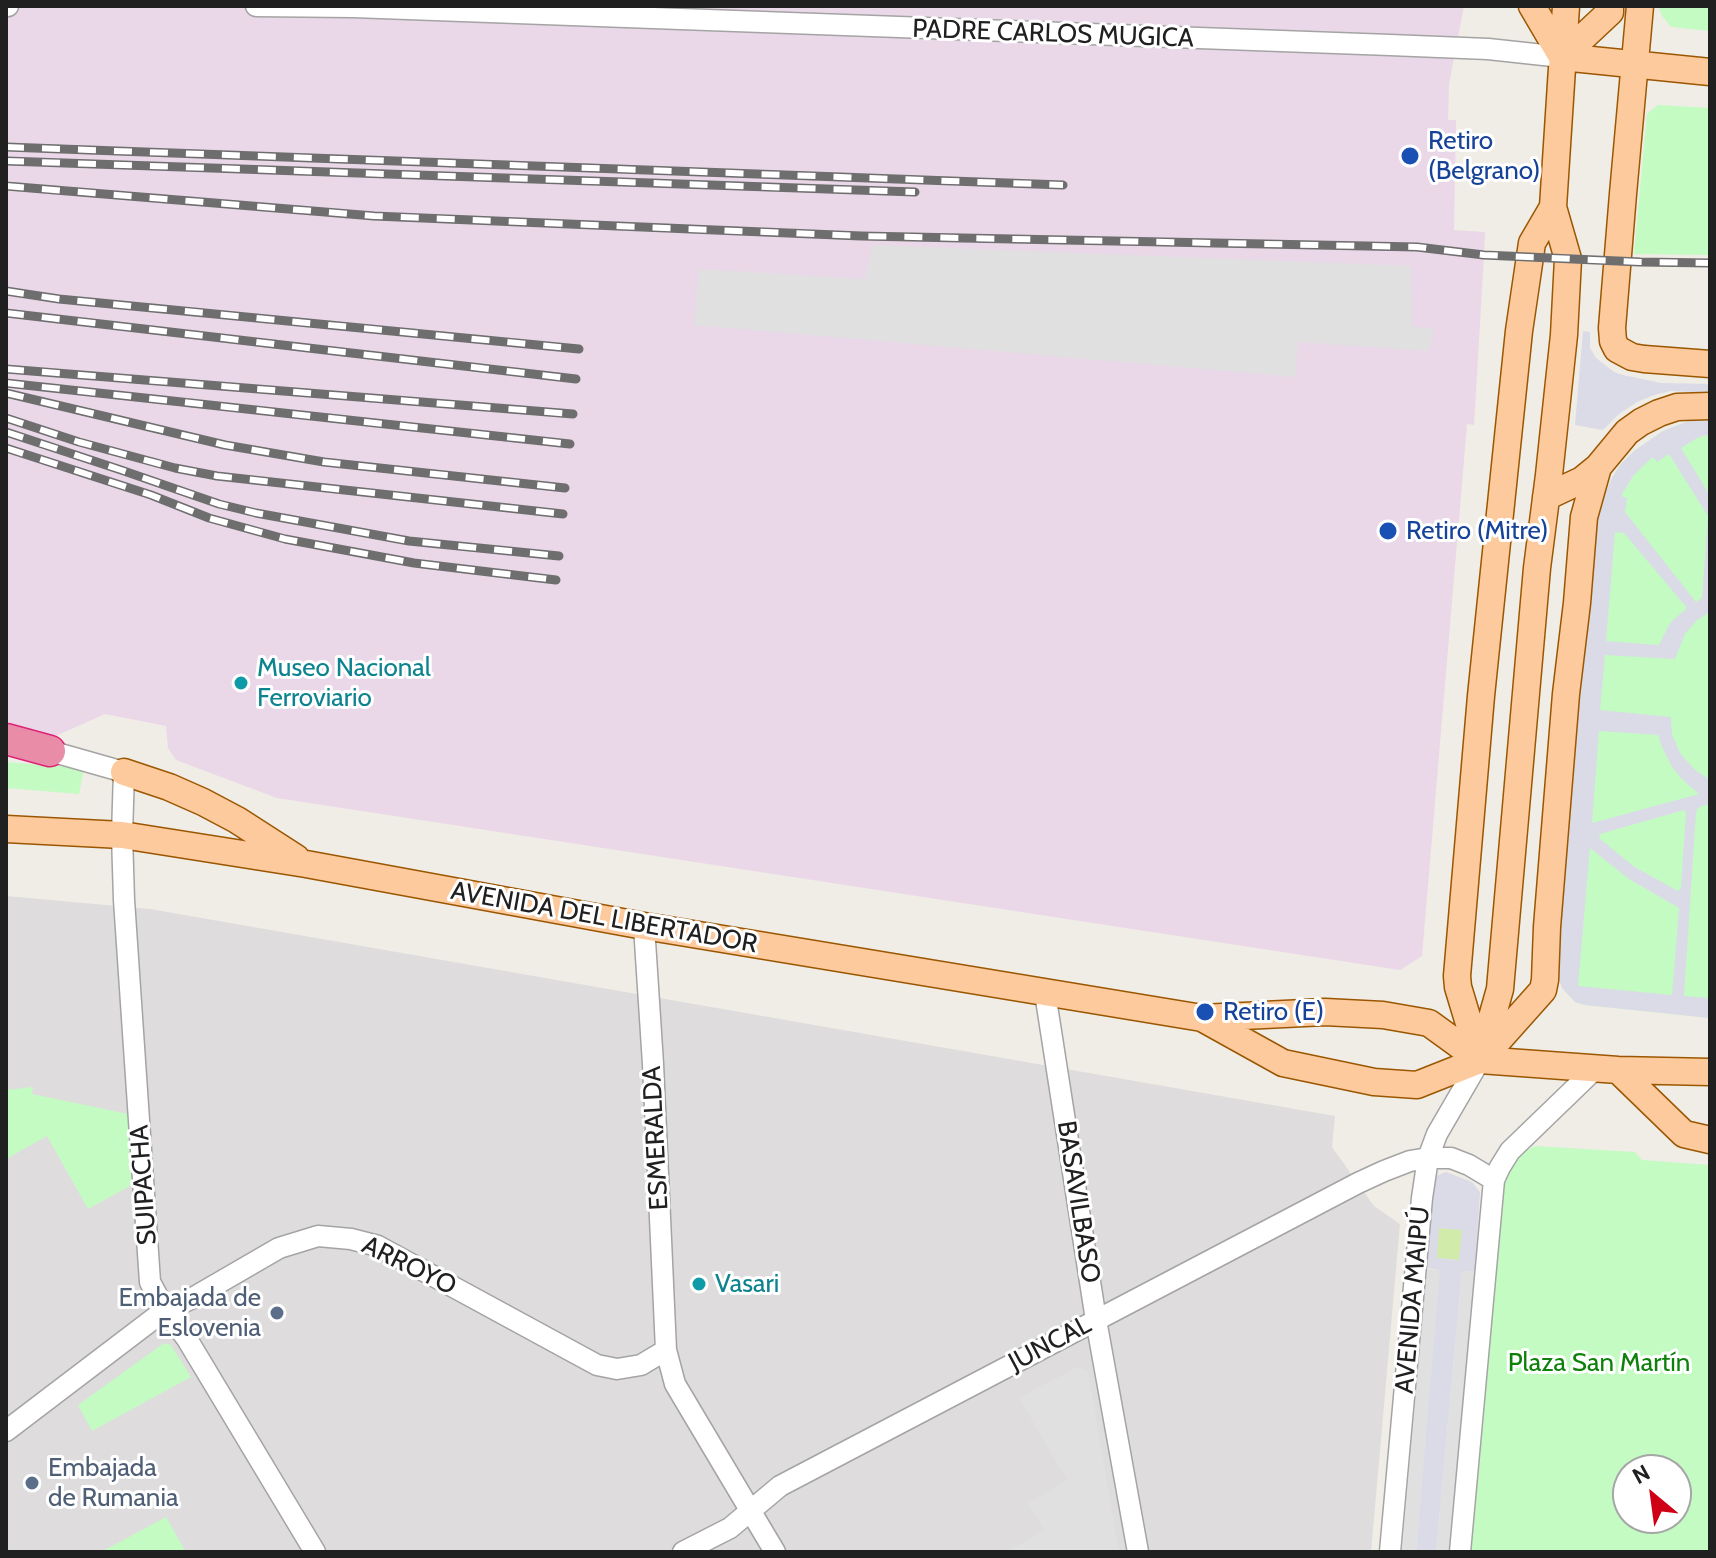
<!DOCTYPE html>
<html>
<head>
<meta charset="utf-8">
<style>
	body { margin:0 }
	#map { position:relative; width:1716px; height:1558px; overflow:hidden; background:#f0ece6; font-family:Cabin,sans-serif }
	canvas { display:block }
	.frame { position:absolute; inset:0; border:8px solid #202020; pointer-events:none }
	.north { position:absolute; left:1612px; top:1454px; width:80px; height:80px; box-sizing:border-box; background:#fff; border:2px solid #a6a6a6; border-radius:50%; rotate:331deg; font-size:22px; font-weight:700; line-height:32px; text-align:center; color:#202020 }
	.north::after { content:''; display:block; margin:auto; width:28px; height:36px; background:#cf0016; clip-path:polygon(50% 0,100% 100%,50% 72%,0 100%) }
</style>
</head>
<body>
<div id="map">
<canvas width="1716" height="1558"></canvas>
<div class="frame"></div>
<div class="north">N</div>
</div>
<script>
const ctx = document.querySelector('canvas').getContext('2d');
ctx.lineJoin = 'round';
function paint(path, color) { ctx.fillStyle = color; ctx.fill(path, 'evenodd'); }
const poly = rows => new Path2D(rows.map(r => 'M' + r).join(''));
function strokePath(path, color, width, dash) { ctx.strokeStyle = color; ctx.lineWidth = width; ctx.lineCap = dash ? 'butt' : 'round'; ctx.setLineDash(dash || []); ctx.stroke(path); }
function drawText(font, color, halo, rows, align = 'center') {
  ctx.font = font + ' Cabin,sans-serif'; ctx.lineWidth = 6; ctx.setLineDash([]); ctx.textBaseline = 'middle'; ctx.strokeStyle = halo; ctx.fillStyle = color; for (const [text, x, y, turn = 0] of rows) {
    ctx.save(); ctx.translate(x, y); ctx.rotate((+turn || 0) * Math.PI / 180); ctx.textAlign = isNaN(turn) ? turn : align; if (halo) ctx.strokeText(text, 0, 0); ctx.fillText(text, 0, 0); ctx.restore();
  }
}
paint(poly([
	[6,896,150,909,1335,1116,1332,1147,1374,1206,1400,1224,1371,1552,6,1552]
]), '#dedcdd');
paint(poly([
	[6,6,1464,6,1449,84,1448,120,1456,120,1454,230,1485,232,1484,255,1474,425,1467,424,1422,956,1400,970,277,798,176,760,168,748,166,726,105,714,51,738,6,735]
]), '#ead8e8');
paint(poly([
	[1439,1228,1463,1230,1460,1260,1436,1258]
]), '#d1ebab');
paint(poly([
	[1658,6,1710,6,1710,31,1671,27,1662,16],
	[1658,105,1710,108,1710,255,1634,254,1647,114],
	[1710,417,1710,1018,1585,1005,1575,1002,1562,988,1554,964,1600,506,1612,478,1620,465,1634,451,1663,431,1686,422],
	[6,762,84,768,79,794,6,788],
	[33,1087,32,1094,133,1115,139,1181,88,1209,47,1136,6,1159,6,1090],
	[1535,1146,1635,1152,1642,1160,1710,1165,1710,1552,1471,1552,1481,1449,1501,1183,1516,1156],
	[1628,1470,1676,1470,1676,1518,1628,1518],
	[164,1343,171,1345,191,1377,92,1431,78,1405],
	[166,1517,186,1552,101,1552]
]), '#c4fbc3');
paint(poly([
	[872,245,1411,266,1412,326,1434,329,1429,351,1298,342,1295,377,694,325,699,269,865,279],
	[1427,1269,1441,1270,1416,1552,1402,1552],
	[1462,1271,1475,1272,1450,1552,1436,1552],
	[1077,1367,1088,1371,1119,1552,1007,1552,1044,1530,1028,1503,1067,1480,1019,1398]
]), '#e0e0e0');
paint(poly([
	[1583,331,1590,332,1590,348,1596,358,1614,372,1623,375,1661,383,1710,384,1710,393,1671,391,1654,395,1637,402,1619,414,1603,430,1575,425],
	[1710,417,1710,434,1697,438,1681,448,1709,494,1710,492,1710,612,1697,620,1685,634,1675,659,1605,655,1600,710,1671,717,1672,734,1680,753,1694,769,1710,780,1710,803,1698,808,1696,813,1684,996,1710,998,1710,1018,1585,1005,1575,1002,1562,988,1554,964,1596,514,1612,478,1620,465,1634,451,1663,431,1686,422],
	[1669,454,1708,516,1702,598,1696,602,1625,512,1627,498,1621,496,1633,476,1647,462,1653,457,1657,462],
	[1615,532,1624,533,1687,608,1670,623,1659,645,1606,641],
	[1599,731,1658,735,1662,747,1672,767,1682,779,1699,794,1592,823],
	[1684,810,1686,813,1681,888,1678,891,1633,866,1599,838,1600,834],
	[1590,848,1629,879,1679,908,1672,995,1578,986],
	[1446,1172,1472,1182,1480,1192,1475,1272,1462,1271,1436,1552,1416,1552,1440,1270,1427,1268,1432,1183,1436,1176],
	[1439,1228,1462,1230,1459,1260,1437,1258]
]), '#dadbe6');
const minor = poly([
	[6,6,8,6],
	[256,6,353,7,1390,45,1488,49,1562,57],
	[39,750,50,751,124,772,122,835,124,900,150,1282,165,1310,187,1339,315,1552],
	[644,926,653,1064,666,1350,675,1384,775,1552],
	[1045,993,1096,1320,1138,1552],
	[6,1431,165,1310,191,1299,279,1248,318,1236,351,1239,378,1246,597,1365,617,1369,641,1365,666,1350],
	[683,1552,730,1528,780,1486,1358,1183,1384,1171,1410,1161,1428,1158,1451,1158,1469,1165,1494,1180],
	[1390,1552,1422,1198,1428,1158,1437,1134,1480,1060],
	[1460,1552,1494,1180,1500,1167,1510,1151,1596,1068]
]);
const major = poly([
	[1532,6,1562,57],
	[1640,6,1623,194,1612,328,1613,341,1617,349,1632,357,1644,359,1710,364],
	[1562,57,1710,72],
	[1562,57,1610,12,1610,6],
	[1546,497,1582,480,1598,467,1627,432,1641,422,1659,413,1677,407,1710,406],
	[124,772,169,787,203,802,237,820,296,858],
	[6,829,122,835,306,864,644,926,1202,1018,1325,1012,1383,1015,1429,1023,1480,1060],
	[1202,1018,1283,1063,1374,1082,1417,1085,1480,1060,1618,1070,1710,1072],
	[1485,1055,1543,990,1545,980,1547,927,1566,694,1577,603,1584,517,1598,467],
	[1480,1060,1500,989,1537,568,1549,475,1564,335,1568,259,1553,207,1566,6],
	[1480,1060,1458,987,1457,976,1481,696,1519,331,1532,243,1553,207],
	[1618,1070,1684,1134,1710,1140]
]);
const highway = poly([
	[6,739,50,751]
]);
strokePath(minor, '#a4a4a4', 23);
strokePath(major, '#9b5700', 29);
strokePath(highway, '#de2377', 33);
strokePath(minor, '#fff', 20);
strokePath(major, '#fdca9e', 26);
strokePath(highway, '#e98ca7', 30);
const rail = poly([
	[6,147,1063,185],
	[6,161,915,192],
	[6,186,374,216,861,236,1417,247,1484,255,1640,262,1710,263],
	[6,291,59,299,579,349],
	[6,313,576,379],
	[6,369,573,414],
	[6,383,570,444],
	[6,393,225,445,324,462,565,488],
	[6,418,79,442,175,468,217,476,563,514],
	[6,432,121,470,219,504,256,513,409,541,559,556],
	[6,448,151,495,209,518,285,539,414,563,556,580]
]);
strokePath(rail, '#6e6e6e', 9);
strokePath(rail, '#fff', 6, [18]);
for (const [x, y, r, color] of [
	[1410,156,10,"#1a4fb4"],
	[1388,531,10,"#1a4fb4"],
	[241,683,8,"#0f9aa8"],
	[1205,1012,10,"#1a4fb4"],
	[699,1284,8,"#0f9aa8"],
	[277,1313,8,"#5c6f8a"],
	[32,1483,8,"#5c6f8a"]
]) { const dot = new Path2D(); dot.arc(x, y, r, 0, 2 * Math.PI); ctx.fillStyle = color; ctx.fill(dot); strokePath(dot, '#fff', 3); }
drawText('26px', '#202020', '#fff', [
	["PADRE CARLOS MUGICA",1053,34,2],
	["AVENIDA DEL LIBERTADOR",604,918,10],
	["ESMERALDA",656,1138,-93],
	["SUIPACHA",144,1185,-94],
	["BASAVILBASO",1078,1202,81],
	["ARROYO",409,1266,26],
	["AVENIDA MAIPÚ",1413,1300,-85],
	["JUNCAL",1050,1344,-28]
]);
drawText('26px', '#164399', '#fff', [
	["Retiro",1428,141],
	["(Belgrano)",1428,171],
	["Retiro (Mitre)",1406,531],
	["Retiro (E)",1223,1012]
], 'left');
drawText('26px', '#0d838f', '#fff', [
	["Museo Nacional",257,668],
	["Ferroviario",257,698],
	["Vasari",715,1284]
], 'left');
drawText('26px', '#4e5e75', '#fff', [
	["Embajada de",261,1298],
	["Eslovenia",261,1328],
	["Embajada",48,1468,"left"],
	["de Rumania",48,1498,"left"]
], 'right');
drawText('26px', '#0d810a', '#fff', [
	["Plaza San Martín",1599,1363]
]);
</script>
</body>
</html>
